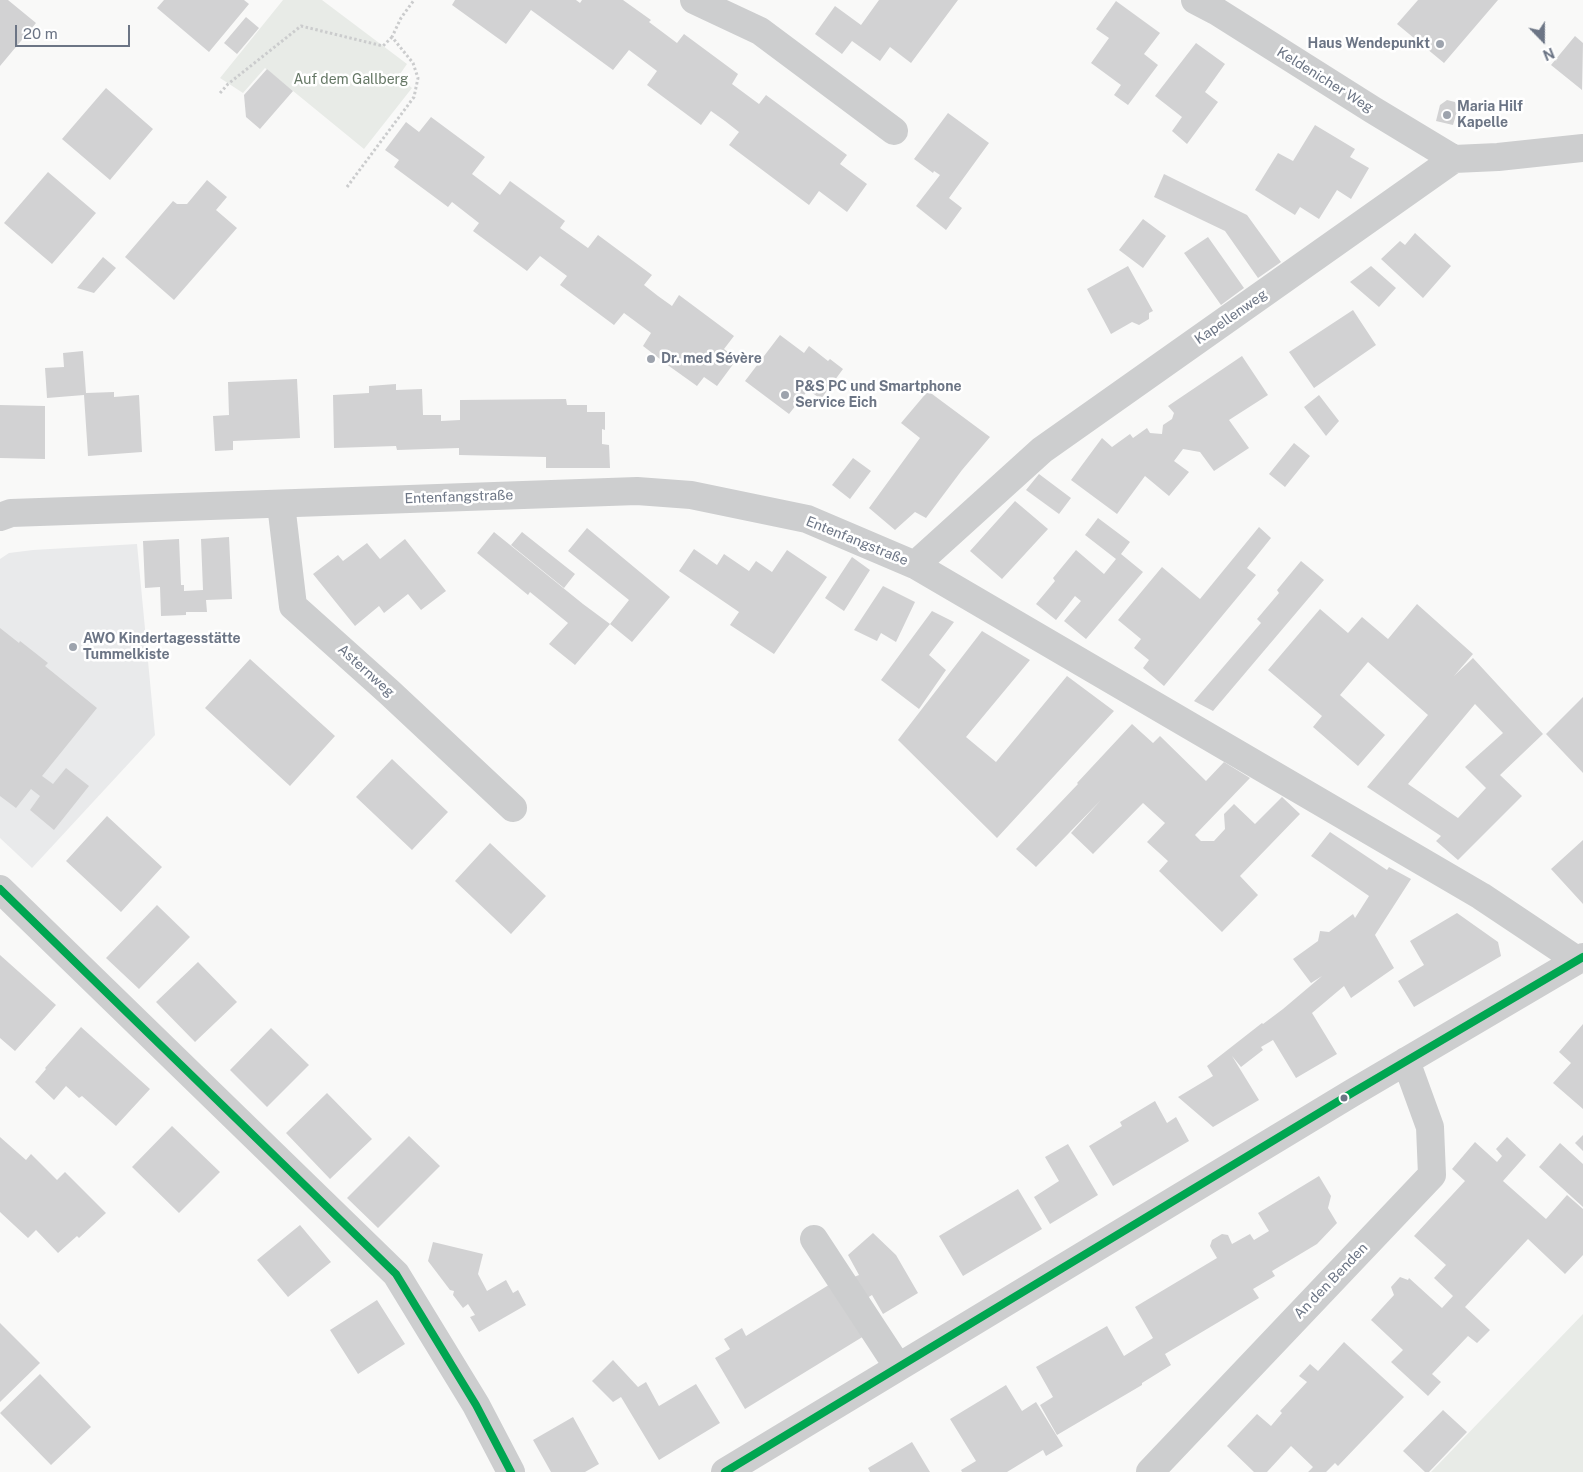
<!DOCTYPE html>
<html>
<head>
<meta charset="utf-8">
<style>
	body { margin:0 }
	#map { position:relative; width:1583px; height:1472px; overflow:hidden; background:#f9f9f8; font-family:"Public Sans",sans-serif }
	canvas { display:block }
	.north { position:absolute; left:1518px; top:15px; width:50px; height:50px; -webkit-text-stroke:4px #fff; paint-order:stroke; rotate:158deg; font-size:14px; font-weight:700; line-height:20px; text-align:center; color:#6c7585 }
	.north::after { content:''; display:block; margin:auto; width:18px; height:22px; background:#6c7585; clip-path:polygon(50% 0,100% 100%,50% 72%,0 100%) }
	.scale { position:absolute; left:15px; top:25px; width:115px; height:22px; box-sizing:border-box; border:2px solid #6c7585; border-top:0; padding-left:6px; font-size:15px; line-height:18px; white-space:nowrap; color:#6c7585; -webkit-text-stroke:4px #fff; paint-order:stroke }
</style>
</head>
<body>
<div id="map">
<canvas width="1583" height="1472"></canvas>
<div class="north">N</div>
<div class="scale">20 m</div>
</div>
<script>
const ctx = document.querySelector('canvas').getContext('2d');
ctx.lineJoin = 'round';
function paint(path, color) { ctx.fillStyle = color; ctx.fill(path, 'evenodd'); }
const poly = rows => new Path2D(rows.map(r => 'M' + r).join(''));
function strokePath(path, color, width, dash) { ctx.strokeStyle = color; ctx.lineWidth = width; ctx.lineCap = dash ? 'butt' : 'round'; ctx.setLineDash(dash || []); ctx.stroke(path); }
function drawText(font, color, halo, rows, align = 'center') {
  ctx.font = font + ' "Public Sans",sans-serif'; ctx.lineWidth = 5; ctx.setLineDash([]); ctx.textBaseline = 'middle'; ctx.strokeStyle = halo; ctx.fillStyle = color; for (const [text, x, y, turn = 0] of rows) {
    ctx.save(); ctx.translate(x, y); ctx.rotate((+turn || 0) * Math.PI / 180); ctx.textAlign = isNaN(turn) ? turn : align; if (halo) ctx.strokeText(text, 0, 0); ctx.fillText(text, 0, 0); ctx.restore();
  }
}
paint(poly([
	[137,544,155,735,32,868,0,838,0,559,9,553,33,550]
]), '#e9eaeb');
paint(poly([
	[283,0,322,0,407,64,398,77,412,88,364,149,265,68,243,93,220,78],
	[1583,1314,1583,1472,1431,1472]
]), '#e8ebe7');
paint(poly([
	[0,0,8,0,36,23,0,66],
	[164,0,244,0,249,4,209,52,157,8],
	[455,0,576,0,580,3,582,0,623,0,651,20,649,22,677,43,684,34,738,74,732,84,759,104,766,95,847,155,840,164,867,184,847,212,819,191,809,205,729,145,739,132,725,121,711,111,701,125,647,85,657,71,629,50,613,70,531,10,506,44,452,5],
	[879,0,958,0,911,63,890,47,880,61,852,41,842,54,815,34,835,6,861,25],
	[1418,0,1498,0,1444,63,1397,24],
	[1116,1,1160,33,1144,54,1158,65,1128,105,1114,95,1121,85,1091,63,1109,38,1096,29],
	[246,17,259,28,237,54,224,43],
	[1575,36,1583,43,1582,90,1551,65],
	[1196,43,1225,64,1205,92,1218,102,1187,144,1172,131,1182,117,1155,96],
	[267,69,293,91,260,129,246,117,244,95],
	[106,88,153,129,110,180,62,139],
	[1447,100,1455,102,1458,108,1453,125,1436,121,1440,105],
	[948,113,989,143,949,198,962,208,946,230,916,206,940,175,934,171,933,173,914,159],
	[431,117,485,157,472,174,500,195,510,181,565,221,560,228,588,248,598,235,652,275,644,285,658,296,672,306,679,295,734,336,724,349,737,359,717,386,704,377,697,386,669,366,643,346,651,333,624,313,614,325,560,285,567,276,540,256,527,271,473,231,479,223,452,202,448,207,394,167,399,160,385,150,406,122,419,132],
	[1315,125,1355,149,1350,157,1369,168,1351,199,1337,190,1319,219,1300,207,1295,215,1255,190,1278,153,1293,161],
	[48,172,96,213,52,264,4,223],
	[1164,174,1247,215,1281,262,1258,278,1225,231,1154,197],
	[207,180,227,197,216,210,237,228,174,300,125,257,173,201,177,204,187,204],
	[1143,219,1166,236,1143,268,1119,250],
	[1415,233,1451,266,1423,298,1381,259,1400,241,1405,245],
	[1208,237,1244,288,1221,305,1184,253],
	[103,257,116,268,94,293,77,288],
	[1128,266,1153,311,1149,313,1149,319,1139,325,1132,322,1111,334,1087,289],
	[1371,266,1396,288,1379,307,1350,282],
	[1353,310,1376,345,1314,388,1289,352],
	[780,335,804,353,809,346,828,361,830,359,843,369,821,399,808,390,789,414,745,381],
	[83,351,86,393,114,392,114,397,139,395,142,452,88,456,84,395,47,398,45,368,64,367,63,353],
	[1242,356,1268,395,1229,420,1249,448,1214,471,1200,452,1183,449,1174,461,1189,472,1169,496,1145,476,1117,514,1071,480,1102,438,1112,447,1130,434,1133,438,1147,428,1150,433,1162,434,1163,425,1172,419,1174,413,1168,406],
	[297,379,300,438,233,441,233,450,215,451,213,416,229,415,228,382],
	[396,384,396,390,422,389,423,415,441,415,441,421,460,420,460,400,566,399,567,405,587,405,587,412,605,412,605,430,602,429,602,444,609,445,610,468,546,468,546,457,459,455,459,448,397,450,396,446,334,448,333,395,369,393,369,386],
	[928,391,990,437,962,470,926,518,915,512,895,530,869,508,920,438,901,423],
	[1319,395,1339,421,1326,436,1304,407],
	[0,405,45,406,45,459,0,458],
	[1294,443,1310,456,1285,487,1269,474],
	[853,458,871,471,850,499,832,485],
	[1039,474,1071,498,1059,514,1026,490],
	[1015,501,1048,529,1002,579,970,551],
	[1098,518,1130,542,1121,554,1143,572,1086,639,1064,621,1081,601,1075,596,1056,620,1036,604,1055,581,1053,578,1076,550,1104,574,1116,559,1085,535],
	[1259,527,1271,538,1247,568,1256,575,1164,686,1143,668,1149,660,1134,648,1141,639,1118,620,1162,567,1200,599],
	[587,528,670,597,632,642,610,624,575,665,549,644,568,623,530,592,528,595,477,553,494,532,583,604,610,624,629,600,568,551],
	[522,532,575,574,564,588,511,545],
	[229,537,232,599,206,600,207,612,186,612,186,615,161,616,160,587,145,588,143,541,179,539,181,585,184,585,184,591,203,590,201,539],
	[405,539,446,591,421,610,408,594,384,613,379,606,355,626,313,574,338,555,343,561,367,543,380,559],
	[694,549,717,565,724,554,749,571,756,561,772,572,787,550,827,577,774,654,730,625,739,612,679,571],
	[852,557,870,570,844,611,825,598],
	[1301,561,1324,580,1213,711,1194,701,1261,623,1257,619,1279,593,1277,590],
	[883,586,915,602,896,642,881,633,877,641,854,630],
	[1417,604,1473,654,1454,676,1473,658,1543,734,1500,775,1522,796,1458,860,1436,841,1441,836,1367,787,1428,715,1368,662,1340,695,1385,735,1358,766,1313,727,1322,716,1268,670,1320,609,1348,633,1362,617,1388,639],
	[1475,704,1503,733,1465,767,1486,788,1458,818,1408,784],
	[932,611,954,622,929,655,946,670,919,709,881,680],
	[0,628,19,643,20,641,48,663,45,666,97,708,42,776,53,784,66,768,89,786,54,830,30,810,40,796,31,789,16,808,0,796],
	[982,631,1030,660,966,737,996,762,1067,676,1114,711,997,838,898,740],
	[250,659,335,736,290,786,205,708],
	[1583,697,1583,773,1546,734],
	[1132,724,1153,743,1160,736,1206,781,1224,762,1250,778,1195,835,1201,841,1214,841,1225,829,1224,814,1234,804,1255,824,1282,797,1300,814,1240,876,1258,895,1222,932,1159,871,1168,861,1147,842,1165,823,1143,803,1093,854,1071,833,1101,800,1036,867,1016,849,1078,784,1077,783],
	[392,759,448,812,412,850,356,797],
	[107,816,162,867,121,912,66,861],
	[1330,832,1387,870,1389,867,1411,879,1375,935,1394,968,1351,998,1344,986,1312,1013,1337,1054,1296,1078,1273,1040,1261,1047,1263,1050,1241,1067,1232,1056,1259,1100,1213,1127,1178,1097,1213,1076,1207,1066,1262,1023,1263,1024,1283,1009,1322,976,1311,983,1293,959,1318,941,1320,931,1329,932,1353,914,1355,918,1369,896,1311,856],
	[1583,840,1583,904,1551,869],
	[490,843,546,896,511,934,455,881],
	[157,905,190,937,139,989,106,958],
	[1457,913,1498,942,1501,956,1414,1007,1398,981,1424,965,1410,941],
	[0,955,56,1005,15,1051,0,1038],
	[198,962,237,1002,195,1042,156,1002],
	[1583,1024,1583,1109,1553,1083,1571,1063,1559,1052],
	[81,1027,150,1089,116,1126,82,1096,79,1098,66,1086,54,1100,35,1082,46,1069,45,1068],
	[271,1028,309,1065,267,1107,230,1070],
	[327,1093,372,1139,330,1179,286,1133],
	[1155,1101,1167,1123,1176,1117,1189,1141,1113,1186,1089,1146,1122,1126,1120,1122],
	[172,1126,220,1172,179,1213,132,1167],
	[1583,1135,1583,1151,1575,1143],
	[409,1136,440,1166,378,1228,347,1198],
	[0,1137,26,1160,31,1154,57,1180,65,1172,106,1213,79,1238,77,1236,58,1253,36,1230,28,1238,0,1212],
	[1507,1137,1526,1155,1503,1181,1546,1219,1567,1195,1583,1209,1583,1255,1565,1274,1528,1239,1465,1307,1490,1330,1477,1343,1468,1336,1432,1374,1441,1382,1428,1396,1391,1362,1403,1350,1371,1320,1394,1295,1391,1287,1400,1277,1408,1280,1409,1278,1442,1308,1453,1296,1434,1278,1446,1265,1414,1236,1465,1181,1452,1169,1475,1142,1497,1162,1502,1156,1496,1149],
	[1560,1143,1583,1164,1583,1207,1539,1167],
	[1068,1144,1098,1195,1050,1224,1034,1197,1059,1181,1045,1157],
	[1319,1176,1331,1196,1328,1208,1337,1223,1317,1244,1272,1271,1275,1276,1253,1289,1259,1298,1165,1354,1171,1365,1142,1383,1142,1385,1057,1435,1040,1405,1053,1397,1036,1367,1107,1326,1124,1356,1153,1338,1135,1307,1217,1258,1210,1246,1212,1240,1222,1234,1228,1235,1232,1244,1250,1234,1254,1240,1269,1231,1258,1213],
	[1018,1189,1042,1229,963,1276,939,1236],
	[300,1225,331,1262,288,1297,257,1260],
	[873,1233,896,1255,918,1293,883,1314,872,1295,867,1298,854,1277,859,1275,848,1255],
	[433,1242,483,1254,478,1274,487,1291,506,1280,513,1293,518,1290,526,1305,479,1332,470,1317,475,1315,468,1304,463,1308,453,1295,454,1291,450,1290,428,1261],
	[832,1283,864,1336,745,1409,715,1358,730,1349,724,1339,742,1328,746,1336],
	[377,1300,405,1344,358,1374,330,1330],
	[0,1323,40,1363,0,1402],
	[1344,1342,1404,1397,1338,1466,1335,1463,1326,1472,1308,1472,1313,1467,1291,1446,1267,1472,1254,1472,1227,1446,1257,1414,1271,1426,1282,1413,1280,1411,1307,1382,1299,1376,1310,1364,1318,1371],
	[613,1360,638,1387,646,1382,659,1406,696,1384,720,1423,659,1460,621,1397,613,1402,592,1381],
	[40,1374,91,1427,51,1465,0,1413],
	[1006,1385,1022,1411,1036,1402,1063,1446,1046,1456,1043,1450,1007,1472,962,1472,961,1470,976,1461,950,1419],
	[1443,1410,1467,1432,1429,1472,1425,1472,1403,1451],
	[573,1417,599,1464,585,1472,551,1472,533,1440],
	[912,1442,930,1472,870,1472,868,1468]
]), '#d2d2d3');
strokePath(poly([
	[220,93,228,84,301,26,383,46,392,37],
	[347,187,414,97,418,78,413,63,392,37,401,18,414,0]
]), '#cbcccd', 3, [2.5, 2.5]);
strokePath(poly([
	[694,0,760,31,894,131],
	[1195,0,1216,11,1373,110,1454,159],
	[281,504,293,606,389,692,513,808],
	[0,517,11,513,637,491,691,495,807,519,915,565,1481,896,1577,960],
	[915,565,1042,450,1454,159,1498,157,1583,148],
	[0,889,396,1274,476,1405,511,1472],
	[814,1239,898,1367],
	[725,1472,1352,1093,1583,957],
	[1150,1472,1432,1175,1430,1127,1406,1061]
]), '#cdcecf', 28);
strokePath(poly([
	[0,889,396,1274,476,1405,511,1472],
	[725,1472,1352,1093,1583,957]
]), '#00a651', 8);
for (const [x, y, r, color] of [
	[1440,44,5,"#9da3ad"],
	[1447,115,5,"#9da3ad"],
	[651,359,5,"#9da3ad"],
	[785,395,5,"#9da3ad"],
	[73,647,5,"#9da3ad"],
	[1344,1098,4.5,"#6c7585"]
]) { const dot = new Path2D(); dot.arc(x, y, r, 0, 2 * Math.PI); ctx.fillStyle = color; ctx.fill(dot); strokePath(dot, '#fff', 2); }
drawText('bold 14px', '#6c7585', '#fff', [
	["Haus Wendepunkt",1430,44,"right"],
	["Maria Hilf",1457,107],
	["Kapelle",1457,123],
	["Dr. med Sévère",661,359],
	["P&S PC und Smartphone",795,387],
	["Service Eich",795,403],
	["AWO Kindertagesstätte",83,639],
	["Tummelkiste",83,655]
], 'left');
drawText('14px', '#667866', '#fff', [
	["Auf dem Gallberg",351,80]
]);
drawText('14px', '#6c7585', '#fff', [
	["Keldenicher Weg",1325,80,32],
	["Kapellenweg",1231,317,-35],
	["Entenfangstraße",459,497,-2],
	["Entenfangstraße",857,541,22],
	["Asternweg",366,671,42],
	["An den Benden",1331,1281,-46]
]);
</script>
</body>
</html>
